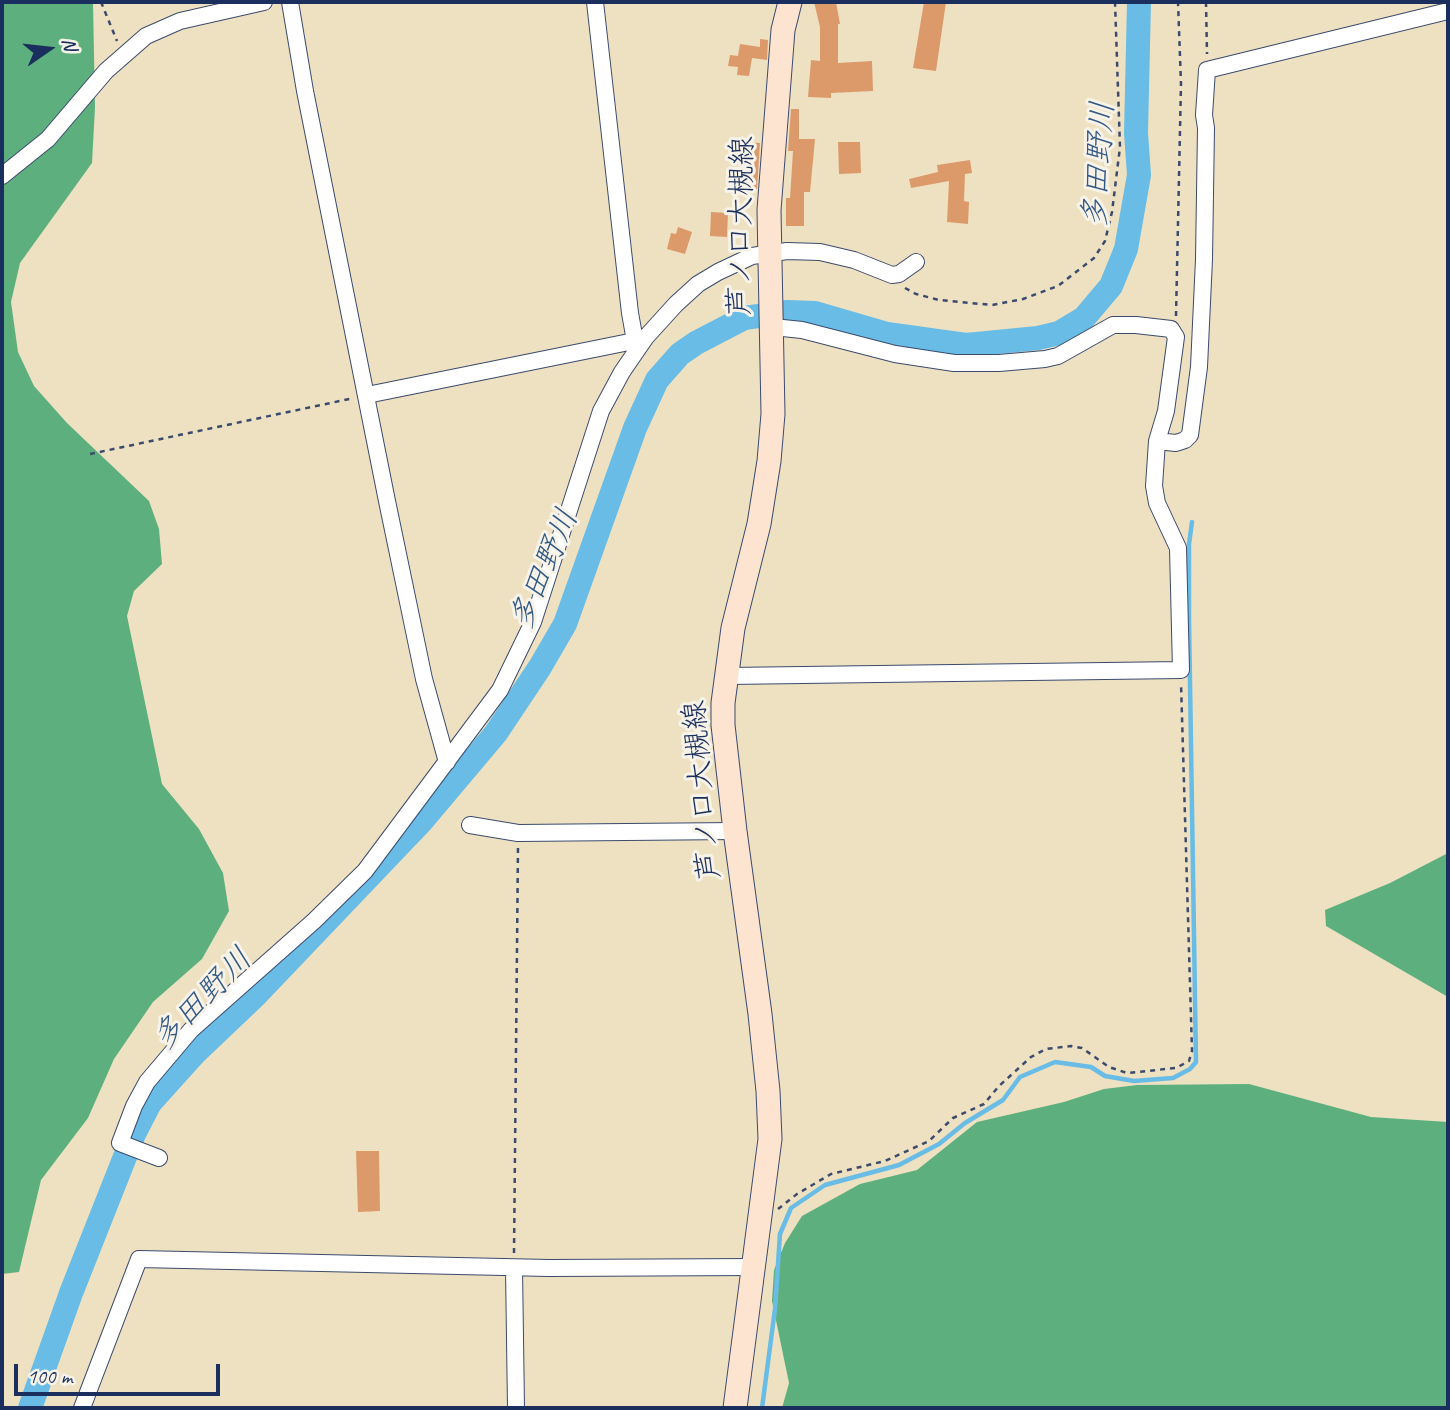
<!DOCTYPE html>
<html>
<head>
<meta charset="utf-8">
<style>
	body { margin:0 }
	#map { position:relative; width:1450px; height:1410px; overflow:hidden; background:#eee1c2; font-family:Caveat,sans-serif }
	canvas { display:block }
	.frame { position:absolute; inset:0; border:4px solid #1b2f5e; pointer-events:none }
	.north { position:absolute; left:14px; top:14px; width:70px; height:70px; -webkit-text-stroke:5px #f7f3e8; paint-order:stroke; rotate:76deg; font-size:19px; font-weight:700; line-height:28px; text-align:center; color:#1b2f5e }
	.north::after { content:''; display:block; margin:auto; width:24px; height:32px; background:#1b2f5e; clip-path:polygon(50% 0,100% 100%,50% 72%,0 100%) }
	.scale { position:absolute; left:14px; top:1364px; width:206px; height:32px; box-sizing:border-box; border:4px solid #1b2f5e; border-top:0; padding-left:9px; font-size:21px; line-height:24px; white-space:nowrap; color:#1b2f5e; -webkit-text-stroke:5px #f7f3e8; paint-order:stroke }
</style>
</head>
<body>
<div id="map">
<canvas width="1450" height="1410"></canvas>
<div class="frame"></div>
<div class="north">N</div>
<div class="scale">100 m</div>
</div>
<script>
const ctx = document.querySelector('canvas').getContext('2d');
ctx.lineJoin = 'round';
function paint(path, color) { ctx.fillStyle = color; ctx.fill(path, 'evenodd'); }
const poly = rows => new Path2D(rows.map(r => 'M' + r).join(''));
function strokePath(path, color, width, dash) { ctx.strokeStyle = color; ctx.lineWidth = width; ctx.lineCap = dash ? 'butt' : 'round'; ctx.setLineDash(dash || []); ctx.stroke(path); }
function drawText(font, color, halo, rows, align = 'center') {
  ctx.font = font + ' Caveat,"Klee One",sans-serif'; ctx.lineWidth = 6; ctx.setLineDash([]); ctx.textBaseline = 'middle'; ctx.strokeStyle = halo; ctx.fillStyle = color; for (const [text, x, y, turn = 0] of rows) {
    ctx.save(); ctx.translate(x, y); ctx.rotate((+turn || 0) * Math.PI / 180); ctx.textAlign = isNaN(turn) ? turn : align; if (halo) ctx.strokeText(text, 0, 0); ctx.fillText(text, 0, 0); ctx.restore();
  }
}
paint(poly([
	[2,2,93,2,95,107,92,163,20,263,11,302,18,352,34,386,67,423,149,501,159,529,162,564,134,591,127,616,162,784,199,829,223,873,229,911,202,959,153,1002,114,1059,88,1118,41,1180,19,1272,2,1274],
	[1448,853,1448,997,1326,926,1325,910,1390,883],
	[1249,1084,1371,1117,1448,1122,1448,1408,782,1408,789,1383,772,1301,774,1270,785,1243,802,1216,860,1184,917,1170,977,1122,1064,1102,1104,1089,1137,1085]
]), '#5db07e');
strokePath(poly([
	[762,1408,775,1309,780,1234,791,1208,825,1185,899,1165,939,1144,965,1123,1003,1100,1020,1077,1055,1062,1091,1067,1105,1076,1134,1081,1173,1078,1190,1069,1196,1062,1189,619,1189,544,1192,522]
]), '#68bce5', 4.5);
strokePath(poly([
	[30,1408,71,1293,134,1134,150,1103,195,1053,256,995,421,822,496,733,540,667,565,624,635,428,657,380,680,354,696,343,744,318,788,312,815,313,887,334,966,345,1038,338,1059,333,1084,318,1111,286,1126,249,1139,175,1136,133,1139,2]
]), '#68bce5', 24);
paint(poly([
	[814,2,836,2,840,24,838,24,838,63,872,61,873,91,831,93,831,98,808,97,811,60,820,61,820,27],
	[924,2,946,2,936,71,913,68],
	[760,39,768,40,767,60,752,58,749,76,737,75,738,67,728,66,730,55,738,56,740,44,760,47],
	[791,109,799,109,799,139,815,139,810,192,804,192,804,226,786,226,786,198,790,198,793,151,788,151],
	[742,142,760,143,757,189,746,188,747,177,739,176],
	[838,142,860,142,861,173,839,174],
	[970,160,972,173,965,174,964,201,969,202,968,224,947,222,949,181,911,188,909,179,938,172,937,165],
	[711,212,728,213,727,237,710,236],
	[678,227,692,232,685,254,667,249,671,233,676,234],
	[356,1151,379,1151,380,1211,358,1212]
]), '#dc9a6a');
const street = poly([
	[290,2,305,91,387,501,424,679,447,762],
	[595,2,630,313,635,341],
	[2,176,48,139,106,71,146,36,180,21,264,2],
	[367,395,644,339],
	[1157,441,1176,443,1185,440,1190,435,1199,367,1204,259,1206,128,1204,115,1207,70,1448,11],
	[727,676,1181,670,1178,548,1157,503,1154,486,1157,441,1166,411,1176,337,1171,329,1136,325,1113,325,1058,356,1045,359,999,363,954,363,895,354,802,330,773,327],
	[470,825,518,833,735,831],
	[159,1158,120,1143,134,1106,147,1082,191,1030,314,921,365,871,500,690,533,622,601,411,622,372,646,337,676,304,698,284,718,272,752,256,787,251,820,252,854,260,892,275,899,274,916,262],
	[514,1268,516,1408],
	[82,1408,139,1259,549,1268,754,1267]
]);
const secondary = poly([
	[735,1408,770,1139,768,1091,760,1014,735,831,723,725,723,703,733,628,759,524,769,461,773,414,769,210,783,30,790,2]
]);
strokePath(street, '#3b4a6d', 18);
strokePath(secondary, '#3b4a6d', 25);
strokePath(poly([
	[101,2,117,41],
	[1206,2,1207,54],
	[905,288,916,294,939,300,992,305,1023,299,1058,286,1094,258,1105,241,1112,212,1120,147,1115,2],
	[1176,316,1181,84,1178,2],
	[90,454,354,398],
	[778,1209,797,1194,831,1174,885,1161,929,1141,953,1118,984,1104,999,1086,1031,1057,1046,1049,1071,1046,1082,1048,1109,1067,1127,1073,1176,1068,1189,1061,1192,1051,1181,683],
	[514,1253,518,847]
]), '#3b4a6d', 2.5, [5, 5]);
strokePath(street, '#fff', 16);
strokePath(secondary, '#fde4d0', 23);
drawText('30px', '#1b2f5e', '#f7f3e8', [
	["芦ノ口大槻線",742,226,-89],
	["芦ノ口大槻線",703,790,-95]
]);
drawText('italic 32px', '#325986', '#f7f3e8', [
	["多田野川",1100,165,-86],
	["多田野川",545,570,-67],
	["多田野川",203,1000,-46]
]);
</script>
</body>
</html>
